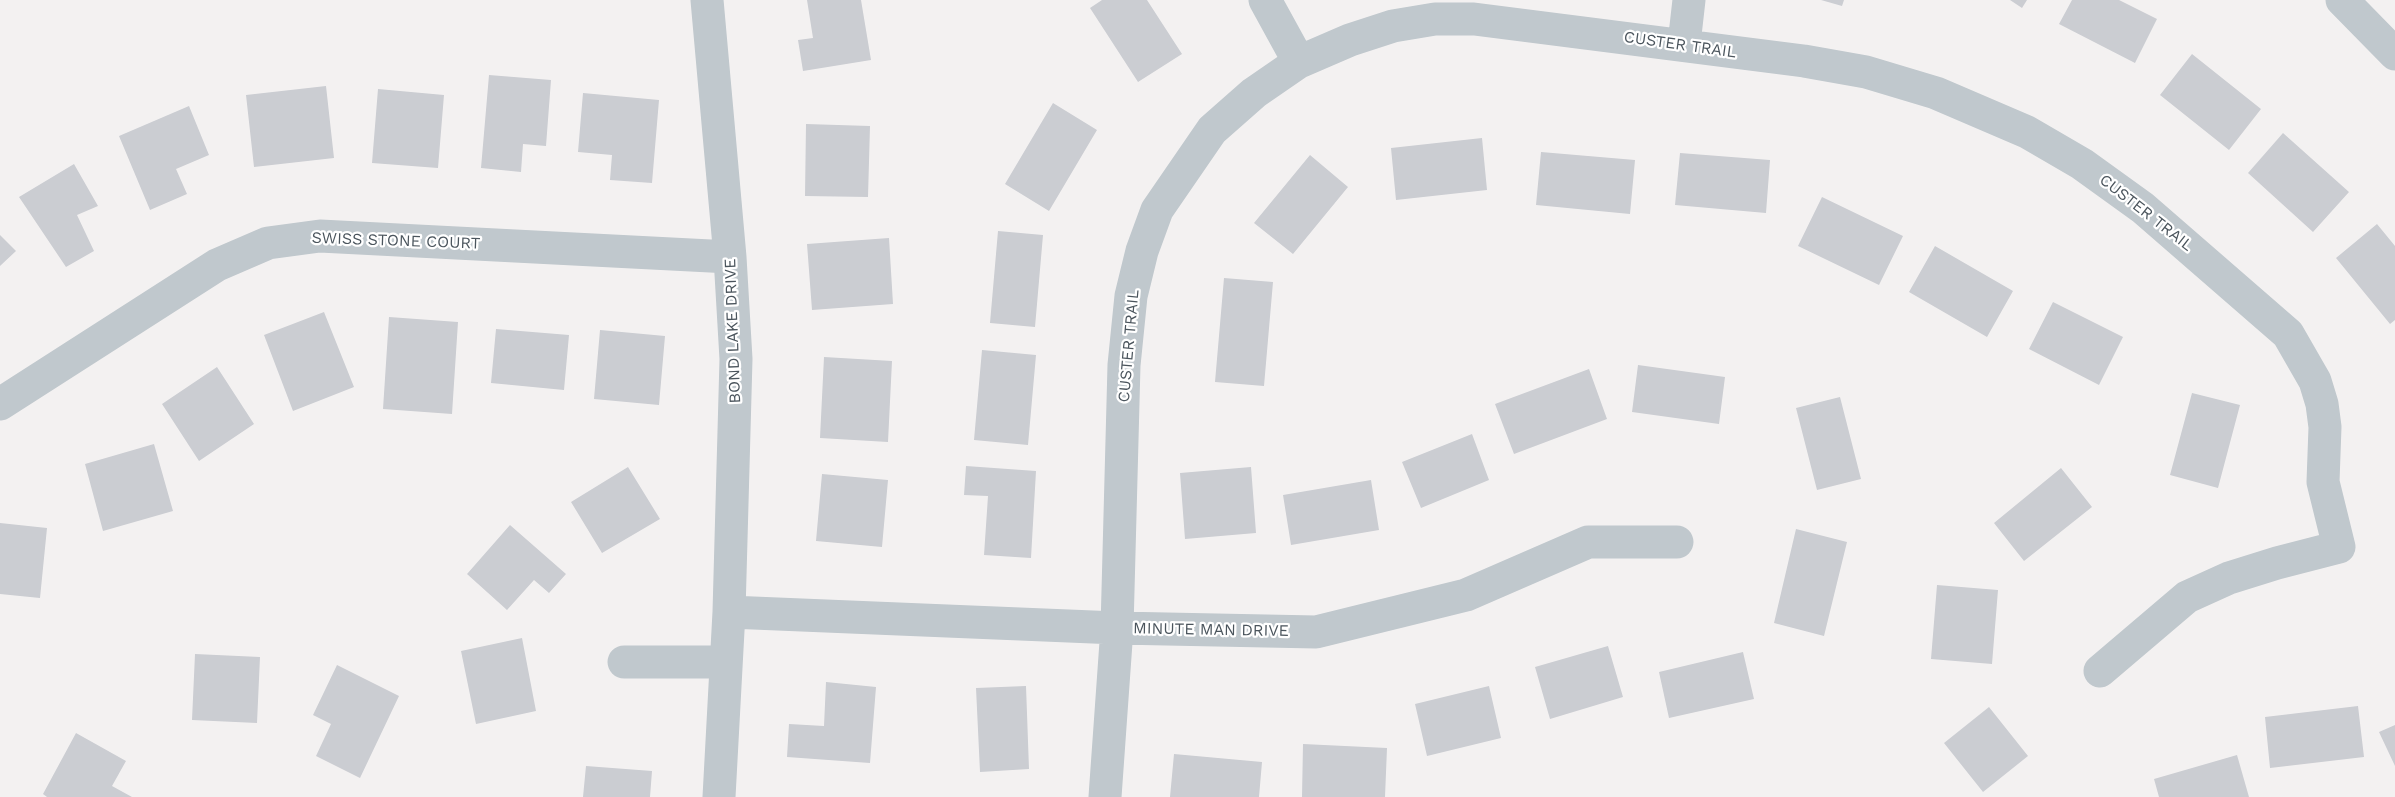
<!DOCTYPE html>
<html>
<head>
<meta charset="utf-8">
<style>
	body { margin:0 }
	canvas { display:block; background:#f3f1f1 }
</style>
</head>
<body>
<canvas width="2395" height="797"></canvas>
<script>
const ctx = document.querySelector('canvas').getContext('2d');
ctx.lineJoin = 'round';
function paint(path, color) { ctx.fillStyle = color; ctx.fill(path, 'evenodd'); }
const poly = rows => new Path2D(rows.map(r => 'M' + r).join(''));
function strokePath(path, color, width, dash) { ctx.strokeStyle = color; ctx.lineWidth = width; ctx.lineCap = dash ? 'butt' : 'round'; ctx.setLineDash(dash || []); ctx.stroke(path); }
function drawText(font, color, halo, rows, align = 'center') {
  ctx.font = font + ' "Work Sans",sans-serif'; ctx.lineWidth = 4.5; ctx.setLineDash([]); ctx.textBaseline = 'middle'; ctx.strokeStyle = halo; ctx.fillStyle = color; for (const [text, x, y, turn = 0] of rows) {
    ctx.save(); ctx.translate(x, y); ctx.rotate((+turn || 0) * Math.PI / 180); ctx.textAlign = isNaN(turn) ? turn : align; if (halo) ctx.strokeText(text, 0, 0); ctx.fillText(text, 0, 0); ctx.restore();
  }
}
paint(poly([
	[807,0,861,0,871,60,803,71,798,40,813,38],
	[1102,0,1147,0,1182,54,1138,82,1090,8],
	[1821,0,1844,0,1842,6],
	[2010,0,2027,0,2022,8],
	[2072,0,2119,0,2157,19,2135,63,2059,24],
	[2192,54,2261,109,2229,150,2160,95],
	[489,75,551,80,546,146,523,144,521,172,481,168],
	[326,86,334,158,254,167,246,95],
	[378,89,444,95,438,168,372,163],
	[583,93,659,100,652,183,610,180,612,155,578,152],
	[1053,103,1097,130,1049,211,1005,184],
	[189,106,209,155,176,169,187,194,150,210,119,136],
	[806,124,870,126,868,197,805,196],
	[2283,133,2349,192,2313,232,2248,173],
	[1482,138,1487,190,1396,200,1391,148],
	[1541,152,1635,160,1630,214,1536,205],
	[1680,153,1770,160,1766,213,1675,205],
	[1310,155,1348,187,1293,254,1254,223],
	[74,164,98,206,77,215,94,251,66,267,19,197],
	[1822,197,1903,236,1879,285,1798,246],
	[2377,224,2395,246,2395,320,2390,324,2336,258],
	[998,231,1043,235,1035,327,990,323],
	[0,235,16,251,0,266],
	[889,238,893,304,812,310,807,244],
	[1935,246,2013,291,1987,337,1909,292],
	[1224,278,1273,282,1264,386,1215,382],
	[2053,302,2123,337,2099,385,2029,349],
	[324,312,354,387,293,411,264,335],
	[389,317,458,322,452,414,383,409],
	[496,329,569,335,564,390,491,383],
	[600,330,665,336,659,405,594,399],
	[982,350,1036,355,1028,445,974,440],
	[824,357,892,361,888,442,820,438],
	[1638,365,1725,377,1719,424,1632,412],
	[217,367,254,424,199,461,162,404],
	[1589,369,1607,419,1514,454,1495,404],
	[2192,393,2240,405,2218,488,2170,475],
	[1840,397,1861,479,1817,490,1796,408],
	[1472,434,1489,480,1421,508,1402,462],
	[154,444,173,511,103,531,85,464],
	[966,466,1036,471,1031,558,984,555,988,496,964,495],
	[628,467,660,519,602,553,571,502],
	[1251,467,1256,533,1185,539,1180,473],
	[2061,468,2092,507,2024,561,1994,523],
	[822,474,888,480,882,547,816,541],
	[1371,480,1379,530,1291,545,1283,495],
	[0,523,47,528,40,598,0,594],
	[510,525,566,574,549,593,534,580,507,610,467,574],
	[1796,529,1847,542,1824,636,1774,623],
	[1937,585,1998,590,1992,664,1931,659],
	[522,638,536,711,476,724,461,651],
	[1608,646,1623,697,1550,719,1535,667],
	[1743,652,1754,699,1669,718,1659,672],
	[195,654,260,657,257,723,192,720],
	[337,665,399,696,360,778,316,756,331,724,313,715],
	[826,682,876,687,870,763,787,757,789,724,824,726],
	[1026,686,1029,769,980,772,976,688],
	[1489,686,1501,738,1427,756,1415,704],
	[2358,706,2364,757,2270,768,2265,717],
	[1989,707,2028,756,1983,792,1944,743],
	[2395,725,2395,766,2379,732],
	[76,733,126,761,112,786,132,797,47,797,43,794],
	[1303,744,1387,748,1385,797,1302,797],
	[1174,754,1262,762,1259,797,1170,797],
	[2237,755,2249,797,2159,797,2154,779],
	[586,766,652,771,650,797,583,797]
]), '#cbcdd2');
strokePath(poly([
	[707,0,730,257,736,359,729,612,719,797],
	[1265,0,1299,62],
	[2342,0,2395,54],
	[1684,44,1689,0],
	[0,404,217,265,268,243,320,236,730,257],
	[729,612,1117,628,1316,632,1466,595,1588,542,1677,542],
	[624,662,726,662],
	[1105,797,1117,628,1124,365,1131,296,1142,251,1157,210,1212,130,1254,93,1299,62,1350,40,1393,26,1435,19,1474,19,1804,61,1866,72,1936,93,2027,132,2082,164,2143,208,2288,334,2315,381,2322,404,2325,427,2323,482,2339,547,2277,563,2229,578,2187,597,2100,671]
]), '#c0c8cd', 33);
drawText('16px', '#4a545c', '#fff', [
	["CUSTER TRAIL",1680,45,8],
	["CUSTER TRAIL",2146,213,38],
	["SWISS STONE COURT",396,241,2],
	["BOND LAKE DRIVE",733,331,-92],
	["CUSTER TRAIL",1129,346,-85],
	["MINUTE MAN DRIVE",1211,630,1]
]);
</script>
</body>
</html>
